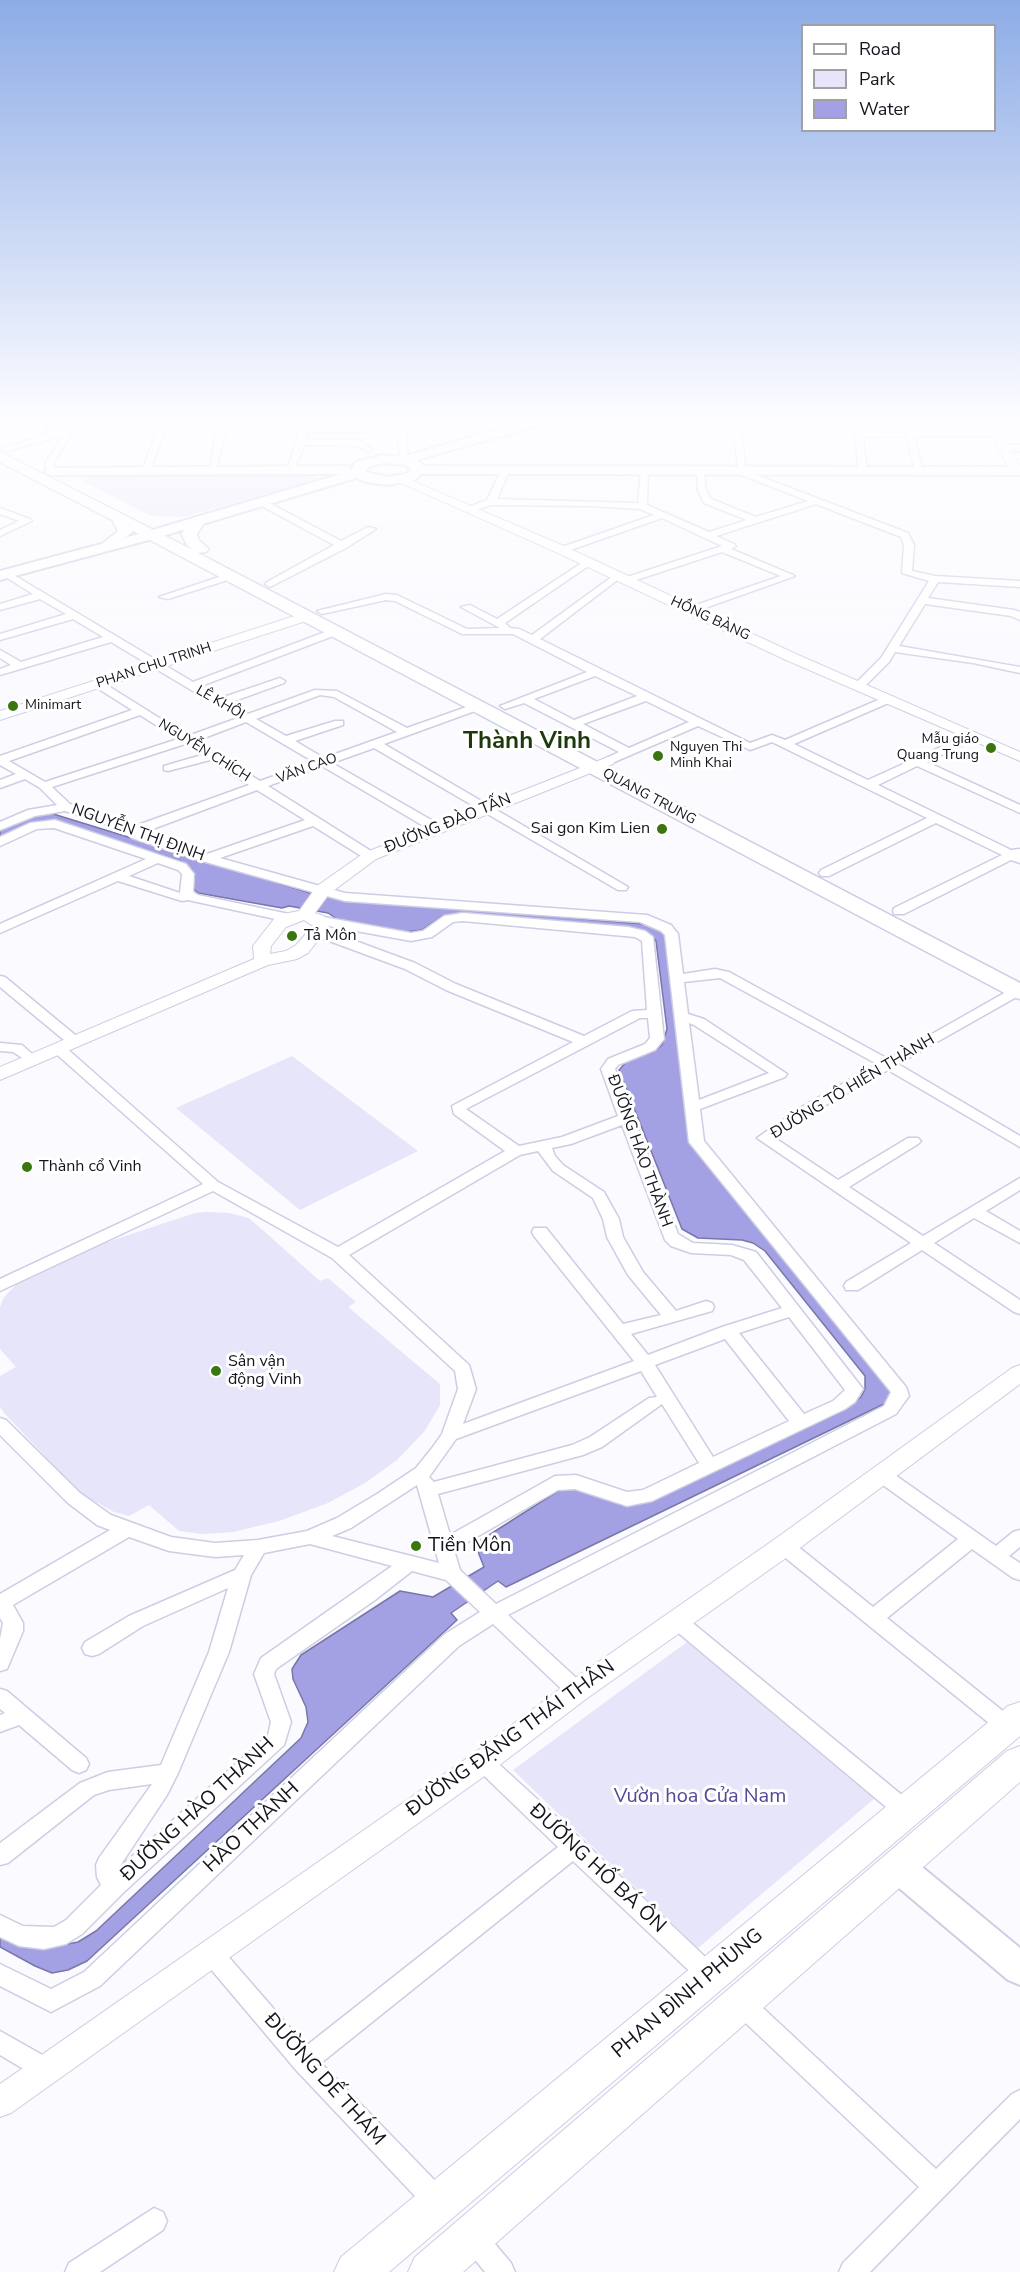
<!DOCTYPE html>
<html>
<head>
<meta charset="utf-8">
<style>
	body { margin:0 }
	#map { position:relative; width:1020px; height:2272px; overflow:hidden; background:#fafaff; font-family:"Nunito Sans",sans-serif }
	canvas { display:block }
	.legend { position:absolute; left:801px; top:24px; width:195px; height:108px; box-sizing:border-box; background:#fff; border:2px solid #a1a1a4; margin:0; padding:8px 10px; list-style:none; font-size:18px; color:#14141c }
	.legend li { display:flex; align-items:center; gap:12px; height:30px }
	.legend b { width:30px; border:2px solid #a1a1a4 }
</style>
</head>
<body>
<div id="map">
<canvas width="1020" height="2272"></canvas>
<ul class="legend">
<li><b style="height:8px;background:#fff"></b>Road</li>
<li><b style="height:16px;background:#e6e5fa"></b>Park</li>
<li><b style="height:16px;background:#a4a0e4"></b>Water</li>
</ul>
</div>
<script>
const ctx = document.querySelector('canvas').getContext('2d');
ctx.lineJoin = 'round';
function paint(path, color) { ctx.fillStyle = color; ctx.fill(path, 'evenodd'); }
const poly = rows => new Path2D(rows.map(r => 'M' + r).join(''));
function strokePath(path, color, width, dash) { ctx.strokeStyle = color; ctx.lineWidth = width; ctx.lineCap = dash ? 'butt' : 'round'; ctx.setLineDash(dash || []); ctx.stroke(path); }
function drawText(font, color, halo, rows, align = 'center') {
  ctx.font = font + ' "Nunito Sans",sans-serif'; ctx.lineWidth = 6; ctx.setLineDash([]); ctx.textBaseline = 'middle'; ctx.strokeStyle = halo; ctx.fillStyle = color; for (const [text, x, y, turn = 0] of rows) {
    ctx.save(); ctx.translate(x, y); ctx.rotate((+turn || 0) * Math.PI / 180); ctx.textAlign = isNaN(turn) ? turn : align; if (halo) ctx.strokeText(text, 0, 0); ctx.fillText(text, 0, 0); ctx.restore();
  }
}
paint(poly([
	[92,475,314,475,319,479,184,517,151,516,82,481],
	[292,1056,418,1151,300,1210,176,1108],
	[206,1212,229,1213,249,1218,320,1281,328,1278,356,1302,348,1307,440,1384,440,1405,424,1432,397,1460,365,1483,328,1503,279,1521,233,1532,202,1534,179,1531,149,1505,129,1516,114,1512,80,1493,5,1414,0,1407,0,1376,16,1367,0,1349,0,1307,4,1297,16,1285,35,1274,101,1244,195,1213],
	[687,1642,874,1799,698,1948,513,1770]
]), '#e6e5fa');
const water = poly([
	[50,813,310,893,340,898,654,925,668,935,691,1142,887,1385,890,1392,890,1399,884,1404,506,1587,498,1581,451,1613,457,1620,87,1961,68,1970,52,1973,35,1966,0,1947,0,1922,57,1946,78,1942,96,1931,301,1738,308,1722,306,1707,293,1679,292,1669,301,1655,400,1591,433,1597,484,1567,475,1544,558,1491,570,1487,587,1491,621,1505,651,1501,842,1411,861,1397,865,1389,865,1376,765,1251,753,1243,742,1240,698,1238,682,1229,619,1070,628,1060,653,1052,662,1045,667,1029,656,941,652,936,638,929,465,913,442,916,422,930,405,932,340,921,328,913,289,906,282,908,198,893,191,886,195,877,192,870,181,861,56,822,0,838,0,830,34,815,50,813]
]);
paint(water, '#a4a0e4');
strokePath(water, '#7976a8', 1.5);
const minor = poly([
	[48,418,56,418,56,432,96,418,108,418,72,433,53,464,56,471,52,474,49,473,45,464,62,436,7,451,3,448,48,434,48,418],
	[230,418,239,418,224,435,216,471,209,473,216,434,230,418],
	[303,418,311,418,307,427,397,427,397,418,405,418,408,460,404,463,400,460,398,432,307,432,307,440,359,440,372,449,368,452,357,446,305,445,294,470,287,472,303,418],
	[729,418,737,418,741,429,746,471,908,533,914,545,912,571,935,576,1020,581,1020,587,938,582,928,598,1014,610,1020,612,1020,620,1011,616,925,604,899,646,1020,667,1020,673,973,663,895,652,889,662,863,688,855,688,855,684,881,658,929,581,902,573,904,545,901,537,816,504,716,536,734,544,736,546,731,549,795,576,691,613,686,610,687,608,781,576,722,552,627,583,624,582,624,578,722,546,662,518,562,553,559,552,559,548,654,515,640,509,589,506,492,505,468,512,463,509,487,500,501,471,505,468,509,471,497,499,638,503,641,471,648,469,647,505,709,532,747,520,704,503,698,490,697,470,704,472,706,490,711,499,756,517,808,501,739,474,733,429,729,418],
	[854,418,862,418,865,425,864,431,903,431,897,418,905,418,912,431,995,430,999,433,995,436,914,436,923,471,919,474,915,471,906,436,863,437,867,472,863,475,859,472,855,435,857,425,854,418],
	[989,419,1020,419,1020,425,986,424,985,422,989,419],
	[163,421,167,424,150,471,143,473,142,471,159,424,163,421],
	[1004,445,1020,445,1020,451,1001,450,1001,446,1004,445],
	[258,500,264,500,341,541,368,527,376,529,346,548,270,587,265,584,267,582,334,545,258,504,258,500],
	[0,508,30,519,32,521,0,536,0,530,19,521,0,514,0,508],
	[586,560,594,562,505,623,510,628,519,629,532,635,617,573,620,574,620,578,540,639,750,743,772,735,785,740,885,697,893,697,893,701,794,744,868,780,969,734,977,734,977,738,927,762,1020,805,1020,813,917,766,878,785,1011,850,1020,849,1020,863,1011,860,904,914,894,914,893,911,894,908,1002,855,936,823,829,876,821,876,819,873,821,870,927,818,772,742,750,750,698,726,612,763,604,763,604,759,619,752,524,703,505,709,500,706,587,672,513,634,462,634,395,601,386,600,322,614,317,611,386,594,397,595,467,629,500,628,461,607,470,605,497,619,586,560],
	[595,676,637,696,574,720,534,699,595,676],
	[646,701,689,722,629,748,583,724,646,701],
	[7,571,193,682,333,629,341,629,341,633,201,686,221,698,280,678,285,681,284,683,229,703,248,714,315,690,337,691,407,728,475,704,483,704,483,708,384,744,628,887,626,890,618,890,374,748,332,763,440,825,440,831,432,831,322,766,268,786,374,853,376,856,374,859,366,859,313,826,220,858,345,893,647,915,671,925,678,934,683,974,715,969,729,972,888,1059,1013,988,1020,987,1020,995,898,1064,1020,1136,1020,1147,888,1070,810,1114,775,1138,838,1180,908,1138,918,1138,921,1141,918,1144,849,1187,923,1236,1020,1178,1020,1190,986,1211,1020,1231,1020,1243,974,1218,934,1243,1020,1300,1020,1314,1014,1312,922,1250,858,1290,846,1290,844,1286,846,1282,911,1243,757,1138,800,1108,877,1064,720,978,684,982,688,1014,704,1019,787,1074,785,1077,700,1109,704,1141,906,1387,909,1396,906,1400,896,1414,508,1615,584,1685,587,1691,584,1697,577,1699,570,1697,493,1624,459,1646,100,1986,51,2012,0,1986,0,1964,51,1989,84,1972,445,1634,480,1612,446,1580,412,1571,375,1600,276,1669,274,1674,291,1722,284,1745,124,1892,82,1934,66,1944,44,1949,19,1946,0,1937,0,1915,23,1926,54,1927,66,1920,101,1885,97,1877,96,1865,99,1858,152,1784,109,1790,94,1795,8,1863,0,1865,0,1843,80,1783,108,1772,161,1765,209,1652,228,1588,143,1626,99,1654,92,1656,85,1654,82,1648,85,1642,129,1616,235,1570,244,1555,215,1557,169,1551,129,1537,13,1605,23,1623,23,1631,7,1669,0,1671,0,1639,3,1623,0,1618,0,1594,110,1530,97,1525,68,1503,0,1435,0,1418,6,1420,80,1493,111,1515,171,1537,215,1543,258,1540,307,1531,337,1518,377,1494,416,1468,432,1448,442,1434,458,1389,455,1371,332,1258,213,1191,0,1291,0,1279,203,1184,54,1052,52,1049,54,1046,64,1046,218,1182,338,1247,505,1151,454,1114,452,1106,573,1042,446,990,405,969,313,935,311,932,313,929,323,929,415,963,456,984,584,1036,632,1011,647,1010,642,941,635,937,463,921,453,922,432,937,411,941,318,924,313,923,312,920,313,917,318,916,411,933,423,931,444,916,463,913,628,927,645,931,653,937,664,1039,655,1050,618,1065,615,1069,678,1234,693,1243,732,1245,756,1252,863,1389,855,1402,845,1409,652,1501,627,1506,575,1489,558,1490,454,1550,460,1570,496,1604,884,1406,891,1392,689,1142,665,935,661,931,640,922,345,901,202,861,132,838,129,832,65,811,35,816,0,830,0,822,28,810,57,805,40,788,25,779,0,788,0,780,16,774,0,765,0,756,132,710,94,686,94,682,102,682,188,736,238,718,111,642,0,675,0,669,11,665,0,658,0,650,21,662,103,637,73,619,0,640,0,634,66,614,40,599,0,610,0,604,33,594,4,576,2,574,7,571],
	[320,695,334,697,397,732,324,758,295,741,343,725,343,721,335,721,286,736,256,719,320,695],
	[140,715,178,739,45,782,9,761,140,715],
	[246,722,314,762,260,781,196,741,246,722],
	[185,744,202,755,164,766,164,770,168,771,210,760,249,785,135,826,70,804,52,787,185,744],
	[257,790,305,820,207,854,142,833,257,790],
	[640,1018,648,1018,650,1038,645,1044,608,1059,601,1069,618,1116,562,1137,519,1146,466,1109,640,1018],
	[689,1023,694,1025,769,1073,699,1100,689,1023],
	[622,1125,665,1240,671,1246,691,1253,731,1255,744,1260,782,1308,722,1327,648,1355,631,1334,712,1311,714,1307,712,1303,706,1301,676,1311,643,1272,623,1237,619,1219,604,1192,563,1165,555,1156,552,1148,571,1144,622,1125],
	[538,1151,553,1171,593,1198,603,1219,607,1237,628,1275,661,1315,623,1324,546,1228,534,1228,532,1232,534,1236,634,1361,463,1424,476,1389,469,1365,349,1255,520,1155,538,1151],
	[789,1317,845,1390,833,1401,804,1414,739,1333,789,1317],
	[725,1339,789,1421,713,1457,655,1365,725,1339],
	[641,1371,657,1397,649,1398,590,1437,572,1445,434,1482,429,1477,456,1439,641,1371],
	[662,1404,699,1463,643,1490,627,1492,576,1475,555,1476,450,1535,438,1494,583,1455,602,1447,662,1404],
	[417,1485,439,1563,332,1536,351,1528,417,1485],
	[310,1544,392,1566,261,1658,254,1674,271,1722,268,1735,118,1869,167,1795,178,1773,229,1652,251,1575,264,1553,310,1544],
	[231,573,236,576,234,578,168,599,159,597,231,573],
	[55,820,186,864,194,874,193,892,198,895,289,914,295,918,289,922,188,900,182,901,118,881,0,933,0,924,146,859,54,828,37,829,0,846,0,837,30,823,55,820],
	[158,863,178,870,182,874,180,893,129,876,158,863],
	[0,976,5,977,80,1039,82,1042,80,1045,70,1045,0,987,0,976],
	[0,1043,22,1045,39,1060,32,1064,13,1052,0,1051,0,1043],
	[882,1468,888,1470,996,1546,1013,1532,1020,1530,1020,1547,1009,1556,1020,1563,1020,1580,1013,1578,972,1549,887,1618,1014,1720,1017,1726,1014,1732,1007,1734,1000,1732,777,1551,775,1546,777,1541,784,1539,791,1541,873,1607,958,1539,876,1480,873,1475,876,1470,882,1468],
	[676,1612,683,1615,914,1805,917,1811,914,1817,906,1820,898,1817,669,1625,666,1620,669,1615,676,1612],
	[0,1689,7,1691,86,1758,89,1764,86,1770,79,1773,72,1770,19,1725,0,1732,0,1715,5,1713,0,1709,0,1689],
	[483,1753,490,1756,582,1840,718,1969,721,1976,718,1983,710,1986,702,1983,573,1861,321,2063,447,2193,450,2202,447,2211,438,2214,429,2211,296,2070,204,1961,201,1954,204,1947,212,1944,220,1947,306,2046,558,1847,476,1768,473,1762,476,1756,483,1753],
	[741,1992,749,1995,936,2169,1012,2094,1020,2090,1020,2119,870,2272,839,2272,843,2263,919,2187,733,2011,729,2003,733,1995,741,1992],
	[0,2031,53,2061,57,2069,53,2077,45,2080,37,2077,0,2055,0,2031],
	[154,2208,163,2212,167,2221,163,2230,100,2272,65,2272,69,2263,154,2208],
	[472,2223,481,2227,511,2263,515,2272,485,2272,463,2245,459,2236,463,2227,472,2223]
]);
const tertiary = poly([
	[982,418,992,418,1020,466,1020,474,1013,473,1011,471,982,418],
	[401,476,566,547,796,654,1020,752,1020,761,786,660,558,553,397,481,395,479,401,476],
	[307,612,314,616,312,619,0,720,0,711,307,612],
	[608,757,613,758,615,761,613,764,376,859,329,894,315,913,324,916,329,926,308,953,297,959,268,965,0,1080,0,1067,254,959,253,946,274,919,283,914,299,911,317,886,364,853,608,757],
	[304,920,313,926,296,945,286,951,270,954,271,946,286,927,304,920],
	[1020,1365,1020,1384,793,1553,586,1699,493,1770,11,2113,0,2117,0,2084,473,1754,568,1683,775,1539,1012,1368,1020,1365]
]);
const secondary = poly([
	[537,418,557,418,555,421,417,460,424,466,1020,467,1020,475,421,474,415,480,388,485,366,482,356,478,156,538,0,580,0,571,146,532,341,474,52,475,47,474,45,471,47,468,345,466,350,467,351,471,354,464,359,461,382,455,402,457,537,418],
	[382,463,405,465,411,469,406,474,388,477,365,472,369,467,382,463],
	[898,1853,910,1857,1020,1948,1020,1985,1008,1980,886,1877,882,1867,886,1857,898,1853]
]);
const primary = poly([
	[0,452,193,550,187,545,181,534,194,517,204,517,206,520,197,534,199,540,209,549,206,552,198,553,1020,983,1020,999,1012,997,133,531,113,549,103,549,100,546,103,543,118,531,112,520,0,462,0,452]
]);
const trunk = poly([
	[1020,1702,1020,1736,389,2272,334,2272,341,2257,1008,1706,1020,1702],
	[1020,1746,1020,1782,463,2272,408,2272,415,2257,1007,1751,1020,1746]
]);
strokePath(minor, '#cdcde4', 3);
strokePath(tertiary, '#cdcde4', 2);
strokePath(secondary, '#cdcde4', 4);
strokePath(primary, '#cdcde4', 3);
strokePath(trunk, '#cdcde4', 2);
paint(minor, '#fff');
paint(tertiary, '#fff');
paint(secondary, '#fff');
paint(primary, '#fff');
paint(trunk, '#fff');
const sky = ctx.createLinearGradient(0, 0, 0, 736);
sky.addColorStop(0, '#8dace6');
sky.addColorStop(0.57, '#fdfdff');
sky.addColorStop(1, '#fdfdff00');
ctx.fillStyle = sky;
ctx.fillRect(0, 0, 1020, 736);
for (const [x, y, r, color] of [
	[13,706,6,"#397610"],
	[991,748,6,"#397610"],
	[658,756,6,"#397610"],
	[662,829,6,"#397610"],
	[292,936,6,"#397610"],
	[27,1167,6,"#397610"],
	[216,1371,6,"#397610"],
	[416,1546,6,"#397610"]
]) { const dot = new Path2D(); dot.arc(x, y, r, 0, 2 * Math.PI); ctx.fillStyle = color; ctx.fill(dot); strokePath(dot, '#fff', 2); }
drawText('14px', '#14141c', '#fff', [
	["HỒNG BÀNG",710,619,25],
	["PHAN CHU TRINH",154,666,-18],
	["LÊ KHÔI",220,703,30],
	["NGUYỄN CHÍCH",204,751,32],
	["VĂN CAO",307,769,-20],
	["QUANG TRUNG",649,797,28]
]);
drawText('14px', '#14141c', '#fff', [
	["Minimart",25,706],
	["Mẫu giáo",979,740,"right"],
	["Quang Trung",979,756,"right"],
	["Nguyen Thi",670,748],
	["Minh Khai",670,764]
], 'left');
drawText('16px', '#14141c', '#fff', [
	["ĐƯỜNG ĐÀO TẤN",448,824,-22],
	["NGUYỄN THỊ ĐỊNH",138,833,20],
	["ĐƯỜNG TÔ HIẾN THÀNH",853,1087,-31],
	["ĐƯỜNG HÀO THÀNH",639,1151,70]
]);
drawText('16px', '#14141c', '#fff', [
	["Sai gon Kim Lien",650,829,"right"],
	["Tả Môn",304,936],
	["Thành cổ Vinh",39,1167],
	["Sân vận",228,1362],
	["động Vinh",228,1380]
], 'left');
drawText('20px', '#14141c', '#fff', [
	["Tiền Môn",428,1546]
], 'left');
drawText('20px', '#14141c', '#fff', [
	["ĐƯỜNG ĐẶNG THÁI THÂN",511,1739,-36],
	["ĐƯỜNG HÀO THÀNH",198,1810,-43],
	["HÀO THÀNH",252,1828,-43],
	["ĐƯỜNG HỐ BÁ ÔN",597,1869,43],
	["PHAN ĐÌNH PHÙNG",688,1994,-40],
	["ĐƯỜNG DẾ THÁM",324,2080,48]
]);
drawText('20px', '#534798', '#fff', [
	["Vườn hoa Cửa Nam",700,1797]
]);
drawText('bold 24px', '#1c3a0b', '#fff', [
	["Thành Vinh",527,742]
]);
</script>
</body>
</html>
